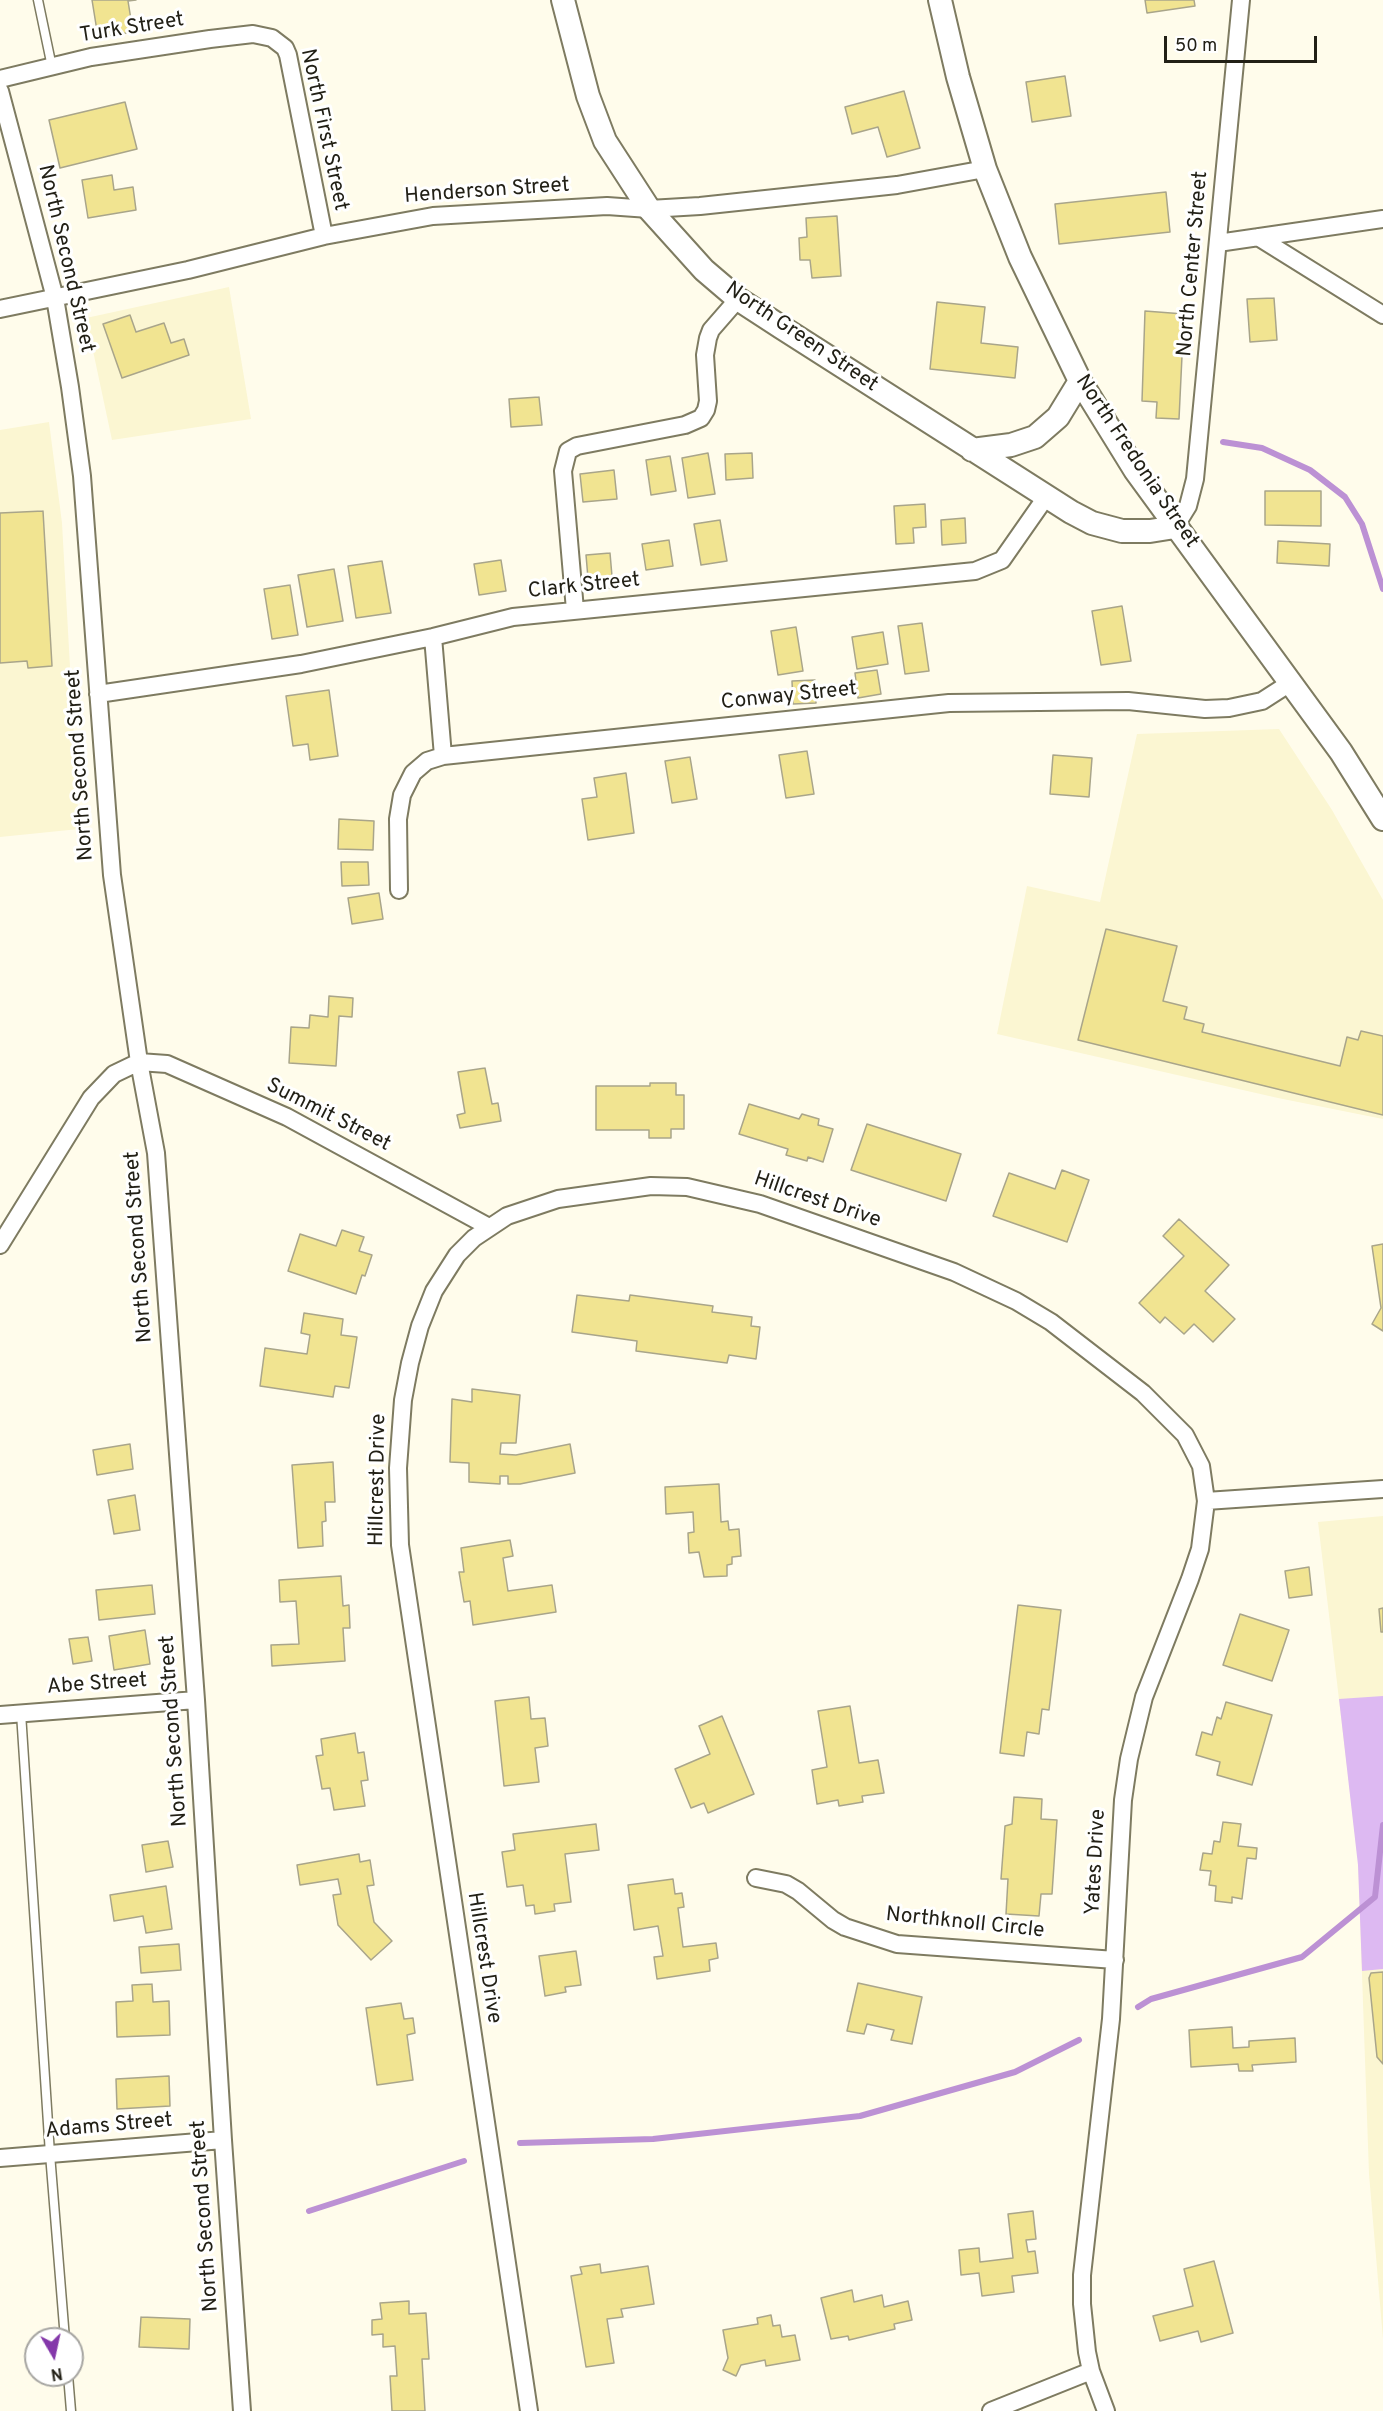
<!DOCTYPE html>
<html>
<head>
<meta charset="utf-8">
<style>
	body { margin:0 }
	#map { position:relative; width:1383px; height:2411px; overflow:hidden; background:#fffceb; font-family:Overpass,sans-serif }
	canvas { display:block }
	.north { position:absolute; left:24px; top:2327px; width:60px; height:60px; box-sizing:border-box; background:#fff; border:2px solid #a7a6a2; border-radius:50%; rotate:171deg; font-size:16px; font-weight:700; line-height:24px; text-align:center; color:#222016 }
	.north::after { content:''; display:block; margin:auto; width:21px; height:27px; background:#8438aa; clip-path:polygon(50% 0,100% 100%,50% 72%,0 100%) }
	.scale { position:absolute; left:1164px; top:36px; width:153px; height:27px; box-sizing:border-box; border:3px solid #222016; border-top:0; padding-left:8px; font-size:18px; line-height:21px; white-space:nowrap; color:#222016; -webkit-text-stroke:4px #fff; paint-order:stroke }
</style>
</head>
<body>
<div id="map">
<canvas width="1383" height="2411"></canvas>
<div class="north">N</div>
<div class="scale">50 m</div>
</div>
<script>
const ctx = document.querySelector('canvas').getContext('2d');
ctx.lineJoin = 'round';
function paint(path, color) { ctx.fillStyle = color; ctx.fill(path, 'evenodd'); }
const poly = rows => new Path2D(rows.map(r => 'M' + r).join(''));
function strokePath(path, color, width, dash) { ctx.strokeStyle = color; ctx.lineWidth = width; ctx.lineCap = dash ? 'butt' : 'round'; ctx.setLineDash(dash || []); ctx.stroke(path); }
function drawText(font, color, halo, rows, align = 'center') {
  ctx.font = font + ' Overpass,sans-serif'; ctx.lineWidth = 6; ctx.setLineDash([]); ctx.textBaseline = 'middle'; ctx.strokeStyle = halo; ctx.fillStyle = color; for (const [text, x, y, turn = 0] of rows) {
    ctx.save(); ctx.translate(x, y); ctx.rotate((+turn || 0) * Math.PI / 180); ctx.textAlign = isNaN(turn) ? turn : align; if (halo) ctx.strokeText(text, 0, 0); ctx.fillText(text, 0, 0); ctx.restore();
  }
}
paint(poly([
	[229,287,251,419,112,440,86,318],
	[49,422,62,523,79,829,0,837,0,430],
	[1279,729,1332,810,1383,900,1383,1119,1278,1098,997,1034,1027,886,1100,902,1137,734],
	[1383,1516,1383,2339,1369,2174,1358,1860,1318,1522]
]), '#fbf6d2');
paint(poly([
	[1383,1696,1383,1969,1362,1971,1358,1865,1339,1699]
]), '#ddb9f2');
strokePath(poly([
	[1223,442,1262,448,1310,470,1345,497,1362,524,1383,589],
	[1138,2007,1151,1999,1302,1957,1375,1897,1383,1825],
	[520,2143,653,2139,860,2116,1015,2072,1079,2040],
	[309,2211,464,2161]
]), '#bc91d4', 6);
const building = poly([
	[92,0,136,0,128,1,133,32,98,37,92,0],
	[1145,0,1194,0,1195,6,1147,13,1145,0],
	[1065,76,1071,116,1032,122,1026,82,1065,76],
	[904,91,920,148,887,157,878,127,852,134,845,107,904,91],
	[125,102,137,149,60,168,49,120,125,102],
	[112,175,114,190,133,187,136,210,88,218,82,180,112,175],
	[1166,192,1170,232,1059,244,1055,204,1166,192],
	[837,216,841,276,812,278,810,260,800,260,799,238,807,237,806,218,837,216],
	[1274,298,1277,340,1250,342,1247,299,1274,298],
	[937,302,985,307,981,343,1018,347,1015,378,930,369,937,302],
	[1145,311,1184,314,1179,419,1156,418,1157,402,1142,401,1145,311],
	[130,315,136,332,164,323,171,343,184,339,189,355,122,378,103,324,130,315],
	[539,397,542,425,511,427,509,399,539,397],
	[708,453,715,494,688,498,682,458,708,453],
	[752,453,753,478,726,480,725,454,752,453],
	[670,456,676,491,651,495,646,460,670,456],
	[614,470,617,499,583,502,580,474,614,470],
	[1265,491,1321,491,1321,526,1265,525,1265,491],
	[925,504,926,527,913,528,914,543,896,544,894,506,925,504],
	[43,511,52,666,28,668,27,661,0,663,0,513,43,511],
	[965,518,966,543,942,545,941,520,965,518],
	[720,520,727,561,701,565,694,524,720,520],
	[669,540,673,566,646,570,642,544,669,540],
	[1278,541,1330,544,1329,566,1277,563,1278,541],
	[610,553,613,588,589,590,586,555,610,553],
	[501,560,506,591,479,595,474,564,501,560],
	[382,561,391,613,356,618,348,566,382,561],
	[334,569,343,621,307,627,298,575,334,569],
	[290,585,298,635,272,639,264,589,290,585],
	[1122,606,1131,661,1101,665,1092,611,1122,606],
	[922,623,929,671,905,674,898,626,922,623],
	[796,627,803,671,778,675,771,631,796,627],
	[883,632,888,664,857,669,852,637,883,632],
	[877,670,881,694,858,698,855,673,877,670],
	[815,680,816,703,793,704,792,681,815,680],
	[329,690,338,756,310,760,308,744,293,746,286,696,329,690],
	[807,751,814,794,786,798,779,755,807,751],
	[1053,755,1092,758,1089,797,1050,794,1053,755],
	[690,757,697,799,672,803,665,761,690,757],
	[626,773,634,833,588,840,582,799,597,797,594,778,626,773],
	[339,819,374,821,373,850,338,849,339,819],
	[341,862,368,862,369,885,342,886,341,862],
	[379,893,383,919,352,924,348,898,379,893],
	[1106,929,1177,946,1163,1001,1187,1007,1184,1019,1204,1024,1202,1032,1340,1066,1347,1037,1358,1040,1361,1031,1383,1036,1383,1115,1078,1040,1106,929],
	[329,996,353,998,352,1017,339,1016,336,1066,289,1063,291,1027,309,1028,310,1015,328,1017,329,996],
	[485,1068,492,1104,498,1103,501,1121,460,1128,457,1115,465,1113,458,1072,485,1068],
	[650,1083,676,1083,676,1095,684,1095,684,1129,671,1129,671,1138,649,1138,649,1130,596,1130,596,1086,650,1086,650,1083],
	[749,1104,799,1119,802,1114,819,1119,818,1125,833,1129,823,1162,808,1157,807,1161,786,1155,788,1149,739,1134,749,1104],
	[867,1124,961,1154,946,1201,851,1170,867,1124],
	[1062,1170,1089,1180,1067,1242,993,1216,1009,1173,1055,1189,1062,1170],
	[1179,1219,1229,1265,1205,1291,1235,1319,1213,1342,1194,1324,1184,1334,1165,1317,1160,1323,1139,1303,1184,1256,1163,1236,1179,1219],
	[342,1230,364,1237,359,1251,372,1255,365,1276,362,1275,356,1294,288,1271,300,1234,336,1246,342,1230],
	[1383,1244,1383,1331,1372,1324,1381,1308,1372,1246,1383,1244],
	[577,1295,629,1301,630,1295,713,1306,712,1312,752,1317,751,1326,760,1327,756,1359,729,1355,727,1363,636,1351,637,1341,572,1332,577,1295],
	[304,1313,343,1319,341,1335,357,1337,349,1388,335,1386,333,1397,260,1386,265,1348,307,1354,310,1335,301,1333,304,1313],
	[472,1389,520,1395,516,1443,501,1443,500,1454,516,1455,570,1444,575,1473,520,1484,508,1484,508,1476,500,1476,500,1484,469,1482,469,1463,450,1462,452,1399,472,1402,472,1389],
	[130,1444,133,1469,97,1475,93,1450,130,1444],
	[333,1462,335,1502,325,1502,326,1521,322,1522,323,1546,298,1548,292,1465,333,1462],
	[719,1484,721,1522,728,1521,729,1530,739,1529,741,1556,732,1557,732,1564,727,1565,727,1576,704,1577,699,1552,689,1553,688,1533,694,1532,693,1512,666,1514,665,1487,719,1484],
	[135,1495,140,1530,114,1534,108,1500,135,1495],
	[510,1540,513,1556,503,1558,508,1591,552,1585,556,1612,473,1625,470,1601,464,1602,459,1572,464,1572,461,1548,510,1540],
	[1309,1567,1312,1595,1289,1598,1285,1571,1309,1567],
	[341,1576,343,1606,349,1605,350,1628,343,1628,345,1661,272,1666,271,1645,299,1644,296,1601,280,1602,279,1580,341,1576],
	[152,1585,155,1614,99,1620,96,1590,152,1585],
	[1018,1605,1061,1610,1049,1710,1042,1709,1039,1734,1027,1732,1024,1756,1000,1753,1018,1605],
	[1383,1608,1383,1632,1381,1632,1379,1609,1383,1608],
	[1240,1614,1289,1630,1272,1681,1223,1665,1240,1614],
	[145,1630,150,1664,114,1670,109,1636,145,1630],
	[88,1637,92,1661,73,1664,69,1639,88,1637],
	[529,1697,531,1719,545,1718,548,1746,535,1748,539,1782,504,1786,495,1701,529,1697],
	[1226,1702,1272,1715,1252,1785,1217,1775,1220,1762,1196,1755,1202,1732,1212,1735,1217,1717,1221,1719,1226,1702],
	[850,1706,859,1763,878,1760,884,1793,862,1796,863,1802,839,1806,838,1800,817,1804,812,1770,827,1767,818,1711,850,1706],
	[722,1716,754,1794,708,1813,704,1803,691,1808,675,1769,710,1754,699,1726,722,1716],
	[355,1733,358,1753,364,1752,368,1780,361,1781,365,1806,334,1810,330,1788,322,1789,316,1756,323,1755,321,1739,355,1733],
	[1014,1797,1042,1799,1041,1819,1057,1820,1052,1894,1041,1894,1039,1916,1006,1914,1008,1879,1001,1879,1005,1826,1012,1824,1014,1797],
	[1223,1822,1241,1824,1238,1846,1257,1848,1256,1859,1247,1858,1242,1899,1232,1897,1232,1903,1215,1901,1216,1886,1209,1885,1211,1871,1200,1870,1203,1853,1212,1854,1214,1841,1220,1842,1223,1822],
	[596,1824,599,1850,565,1854,571,1902,554,1904,555,1911,535,1914,534,1905,526,1906,523,1885,507,1887,502,1852,515,1850,513,1834,596,1824],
	[168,1841,173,1867,146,1872,142,1845,168,1841],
	[359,1854,360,1862,370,1860,374,1885,367,1886,374,1922,392,1941,371,1960,338,1925,333,1895,341,1894,338,1879,300,1885,297,1865,359,1854],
	[673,1879,675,1894,682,1893,684,1907,678,1908,683,1947,716,1943,718,1958,709,1960,710,1971,657,1979,654,1957,663,1956,658,1926,634,1930,628,1885,673,1879],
	[166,1886,172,1929,146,1933,143,1916,114,1921,110,1895,166,1886],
	[179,1944,181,1970,141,1973,139,1947,179,1944],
	[576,1951,581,1985,565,1987,566,1992,545,1996,539,1956,576,1951],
	[1383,1972,1383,2064,1377,2057,1369,1978,1371,1973,1383,1972],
	[858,1983,922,1997,912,2044,891,2040,894,2030,867,2024,864,2034,847,2031,858,1983],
	[152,1984,153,2002,169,2001,170,2035,117,2037,116,2002,133,2001,132,1985,152,1984],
	[401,2003,404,2019,413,2018,415,2033,407,2035,413,2080,377,2085,366,2008,401,2003],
	[1232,2027,1233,2048,1249,2047,1249,2041,1295,2038,1296,2062,1252,2065,1253,2071,1239,2071,1238,2064,1191,2067,1189,2030,1232,2027],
	[169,2076,170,2106,117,2109,116,2079,169,2076],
	[1033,2211,1036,2239,1026,2240,1028,2252,1035,2251,1038,2273,1012,2276,1014,2292,982,2296,979,2273,961,2275,959,2250,979,2248,980,2262,1013,2258,1008,2214,1033,2211],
	[1214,2261,1233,2333,1201,2342,1198,2331,1160,2341,1153,2316,1193,2306,1184,2269,1214,2261],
	[600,2264,601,2273,648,2266,654,2304,621,2309,623,2317,607,2319,614,2363,586,2367,571,2276,582,2274,580,2267,600,2264],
	[852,2290,854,2302,882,2295,884,2307,908,2301,912,2320,894,2324,895,2329,849,2340,848,2336,831,2339,821,2298,852,2290],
	[409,2301,409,2314,426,2313,429,2359,422,2359,425,2411,392,2411,390,2376,397,2376,395,2346,383,2347,383,2334,372,2335,372,2320,382,2319,380,2303,409,2301],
	[771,2315,773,2326,780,2325,782,2337,795,2335,800,2360,766,2366,765,2360,741,2365,736,2376,723,2370,728,2358,723,2330,758,2324,757,2318,771,2315],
	[141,2317,190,2319,189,2349,139,2347,141,2317]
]);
paint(building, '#f1e491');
strokePath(building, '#a9a58a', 1.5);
const lane = poly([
	[38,0,52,67],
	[21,1713,50,2154,65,2339],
	[68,2375,71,2411]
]);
const street = poly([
	[0,79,91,57,210,39,253,34,272,38,285,48,288,55,324,236],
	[0,91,55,298,70,387,82,476,112,875,139,1062,156,1153,196,1700,223,2140,242,2411],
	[1258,237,1383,315],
	[1218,243,1383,219],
	[0,309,188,270,324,236,433,216,607,206,649,209,700,206,897,185,985,169],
	[1175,527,1188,506,1195,479,1241,0],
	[575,610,563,471,568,451,577,446,685,425,701,418,706,410,708,401,705,355,708,338,711,330,738,299],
	[433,637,443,756],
	[98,694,301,664,433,637,513,617,975,571,1002,560,1046,497],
	[399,890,398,819,402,795,413,773,427,761,443,756,949,703,1128,701,1205,709,1229,708,1262,701,1290,683],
	[0,1245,91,1098,114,1074,139,1062,167,1064,287,1117,489,1227],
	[0,1715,196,1700],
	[756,1878,786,1884,798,1891,833,1920,845,1927,897,1944,1115,1960],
	[0,2158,223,2140],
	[529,2411,400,1545,398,1468,403,1400,410,1363,420,1326,434,1291,457,1255,474,1238,507,1216,558,1199,651,1186,687,1187,760,1204,954,1272,1016,1301,1051,1322,1143,1393,1185,1435,1201,1466,1206,1501],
	[991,2411,1091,2371],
	[1106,2411,1091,2371,1087,2352,1082,2304,1082,2275,1111,2019,1123,1800,1129,1759,1144,1697,1190,1579,1200,1549,1206,1501,1383,1489]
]);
const secondary = poly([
	[563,0,588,96,605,141,649,209,704,270,738,299,781,327,1071,512,1092,523,1122,531,1150,531,1175,527],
	[940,0,958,77,985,169,1020,257,1080,381,1135,470,1341,752,1383,819],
	[972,450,1011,445,1035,437,1058,417,1080,381]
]);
strokePath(lane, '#7e7b61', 11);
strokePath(street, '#7e7b61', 20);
strokePath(secondary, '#7e7b61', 26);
strokePath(lane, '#fff', 8);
strokePath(street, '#fff', 16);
strokePath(secondary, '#fff', 22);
drawText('21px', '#222016', '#fff', [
	["Turk Street",132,29,-9],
	["North First Street",323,130,78],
	["Henderson Street",487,192,-4],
	["North Second Street",65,259,77],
	["North Center Street",1194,264,-85],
	["North Green Street",801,338,34],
	["North Fredonia Street",1136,462,56],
	["Clark Street",584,587,-6],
	["Conway Street",789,697,-6],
	["North Second Street",81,765,-94],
	["Summit Street",328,1116,27],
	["Hillcrest Drive",817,1201,19],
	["North Second Street",140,1247,-94],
	["Hillcrest Drive",379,1480,-89],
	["Abe Street",97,1685,-4],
	["North Second Street",175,1731,-94],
	["Yates Drive",1097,1862,-87],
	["Northknoll Circle",965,1924,6],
	["Hillcrest Drive",483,1958,81],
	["Adams Street",109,2127,-5],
	["North Second Street",206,2216,-94]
]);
</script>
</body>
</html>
